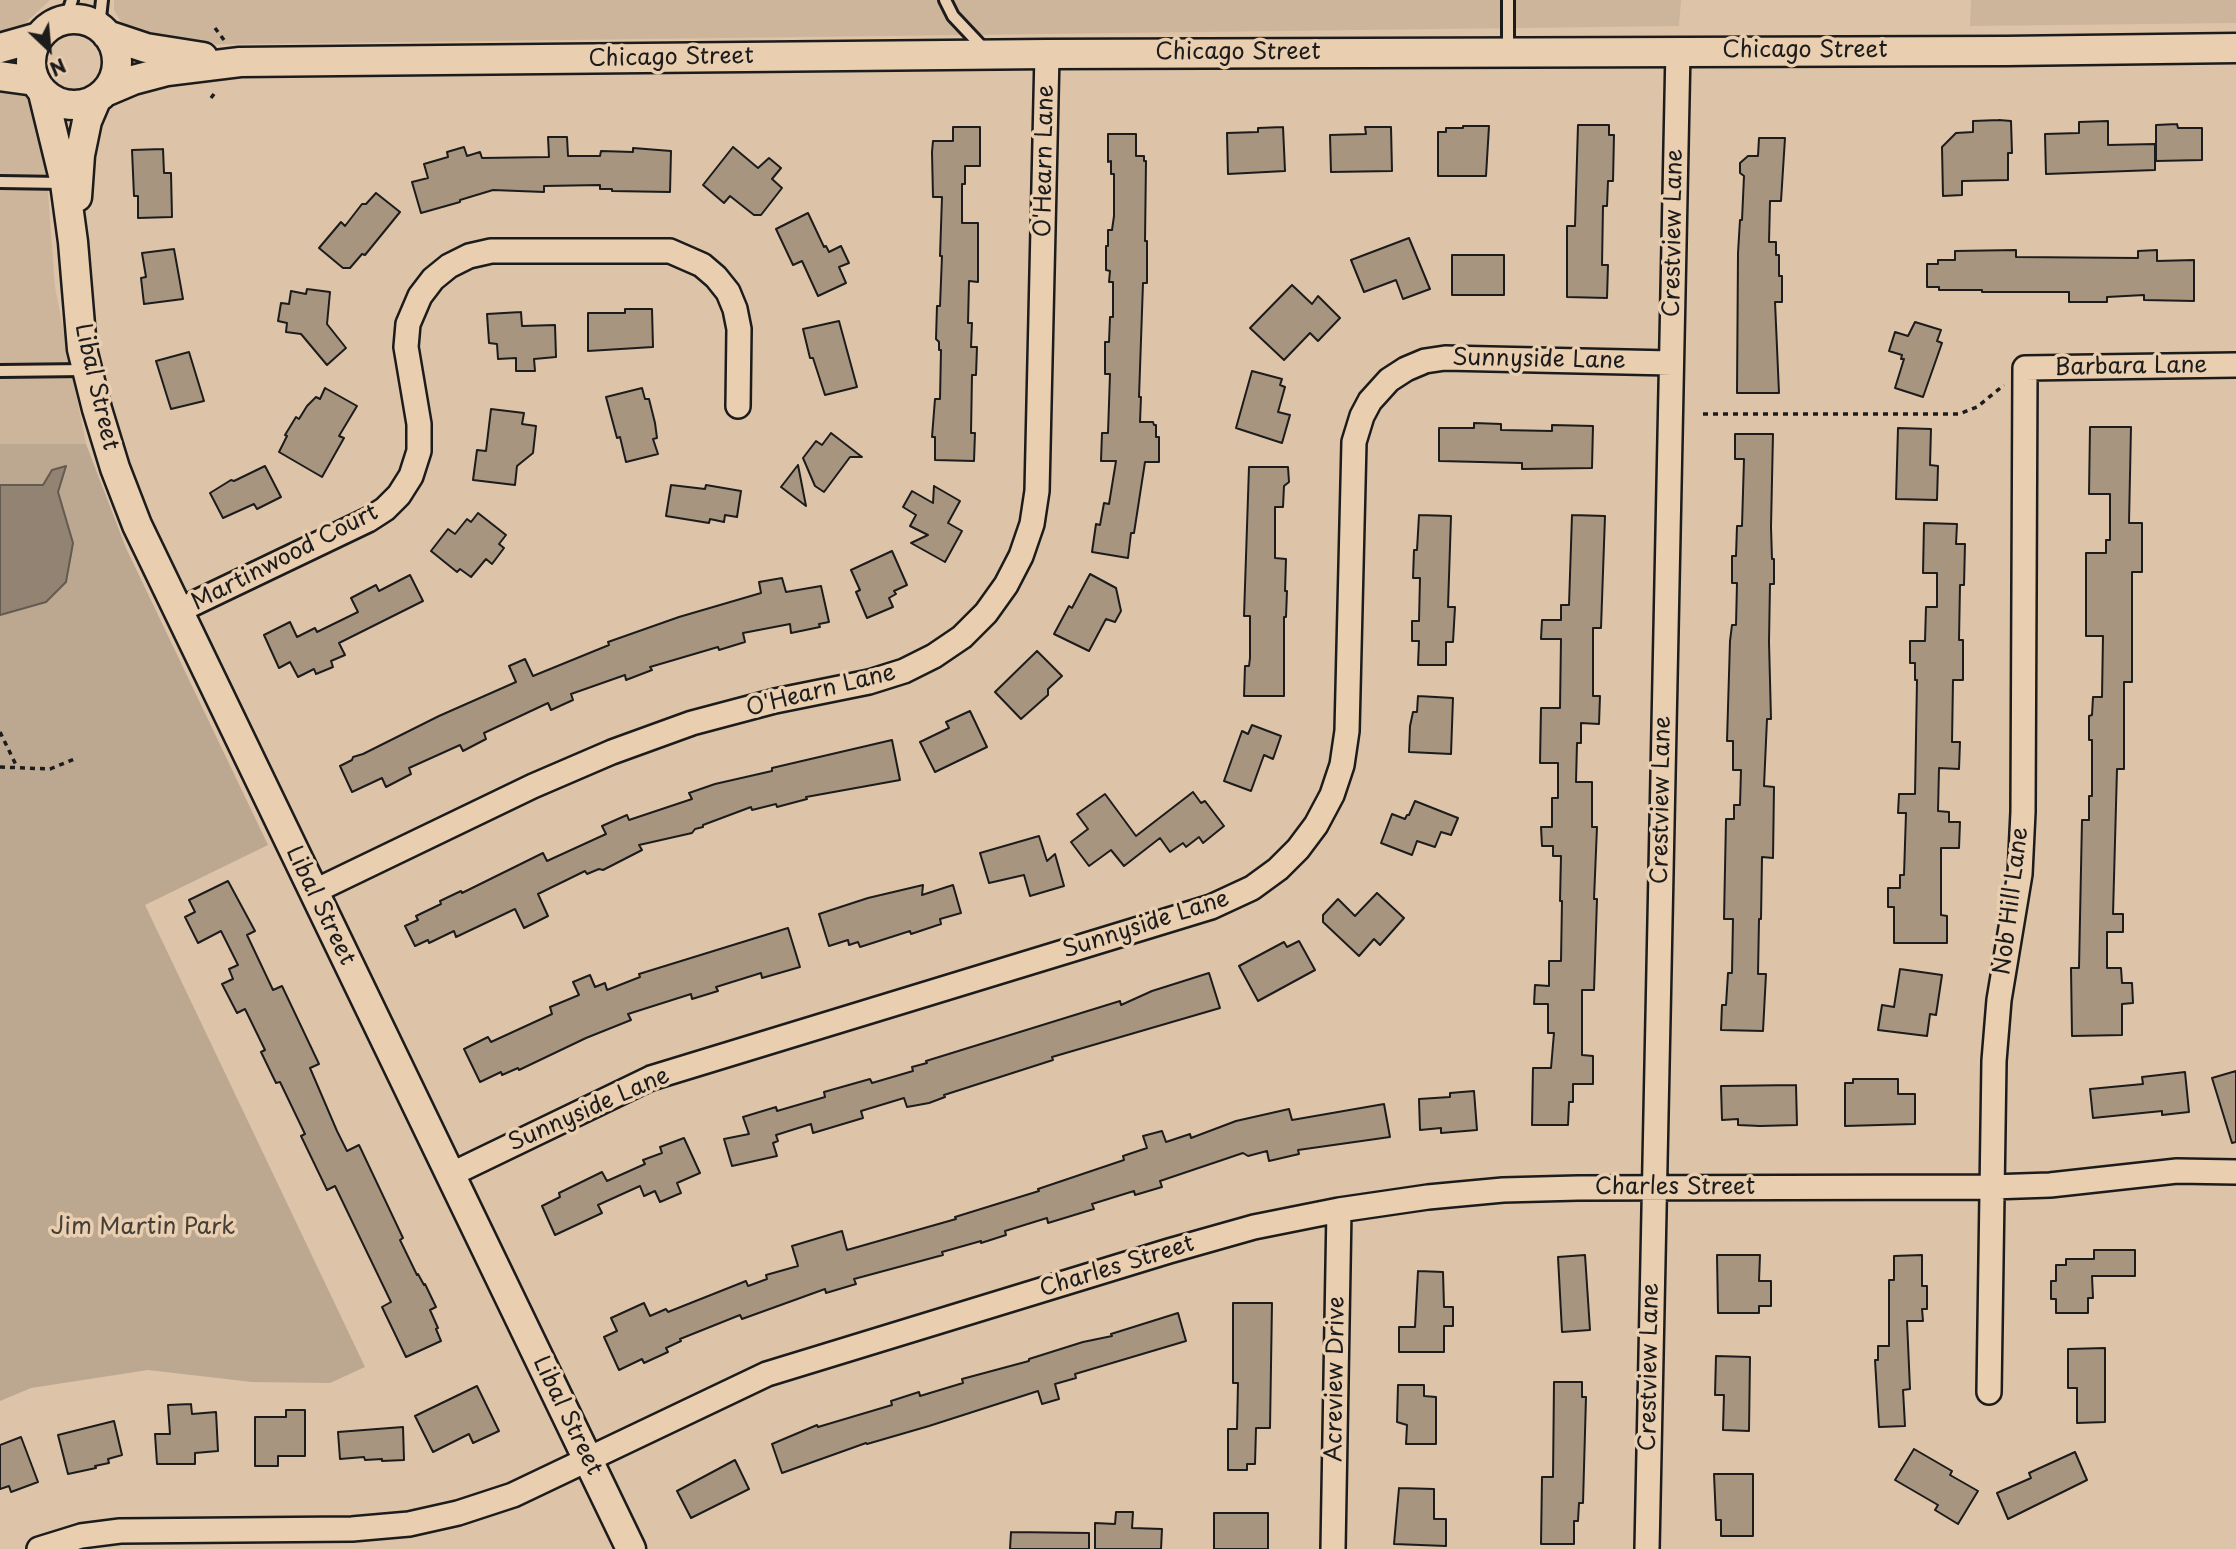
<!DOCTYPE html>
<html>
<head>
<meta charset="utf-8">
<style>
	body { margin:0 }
	#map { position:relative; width:2236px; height:1549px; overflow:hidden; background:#ddc3a7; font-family:"Playpen Sans",sans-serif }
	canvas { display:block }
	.north { position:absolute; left:14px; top:14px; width:70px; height:70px; -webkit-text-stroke:5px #e9ceb0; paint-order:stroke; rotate:154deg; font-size:19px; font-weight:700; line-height:28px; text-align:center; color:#1c1c1c }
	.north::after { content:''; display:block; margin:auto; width:24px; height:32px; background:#1c1c1c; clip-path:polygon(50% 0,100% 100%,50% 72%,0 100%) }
</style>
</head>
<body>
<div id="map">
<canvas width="2236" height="1549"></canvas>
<div class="north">N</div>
</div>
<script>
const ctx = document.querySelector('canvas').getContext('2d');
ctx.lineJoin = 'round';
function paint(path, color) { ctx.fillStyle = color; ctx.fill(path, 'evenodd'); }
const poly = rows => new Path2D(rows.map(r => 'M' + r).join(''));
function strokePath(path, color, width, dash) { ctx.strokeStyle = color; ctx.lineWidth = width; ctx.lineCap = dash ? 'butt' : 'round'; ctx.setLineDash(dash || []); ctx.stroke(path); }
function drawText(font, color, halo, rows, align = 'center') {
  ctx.font = font + ' "Playpen Sans",sans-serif'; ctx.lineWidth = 7; ctx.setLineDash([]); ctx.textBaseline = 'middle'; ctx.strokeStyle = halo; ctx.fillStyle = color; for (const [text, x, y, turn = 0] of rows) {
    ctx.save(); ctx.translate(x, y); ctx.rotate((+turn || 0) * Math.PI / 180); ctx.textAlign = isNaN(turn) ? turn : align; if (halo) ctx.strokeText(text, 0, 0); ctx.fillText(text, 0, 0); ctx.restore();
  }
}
paint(poly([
	[0,0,50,0,23,25,18,78,44,138,55,287,86,444,0,444],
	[114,0,1681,0,1679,26,166,45,128,34,114,10],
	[1971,0,2236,0,2236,23,1970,26]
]), '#cdb59b');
paint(poly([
	[0,444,86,444,126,548,268,845,145,905,365,1367,330,1383,252,1382,148,1370,31,1388,0,1401]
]), '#bca790');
const water = poly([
	[66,466,58,492,73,543,66,582,46,602,0,615,0,485,43,485,52,470,66,466]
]);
paint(water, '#938372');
strokePath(water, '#635a50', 2);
const building = poly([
	[1999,120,2011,121,2012,153,2008,153,2008,180,1962,181,1962,195,1943,196,1942,147,1956,133,1973,132,1973,121,1999,120],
	[2108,121,2108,145,2155,144,2155,170,2046,174,2045,134,2079,133,2079,122,2108,121],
	[2177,124,2178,128,2202,128,2202,160,2156,161,2156,125,2177,124],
	[1578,125,1609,125,1609,135,1614,135,1613,181,1608,181,1607,206,1603,206,1602,265,1608,265,1607,298,1567,297,1567,226,1575,226,1578,125],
	[1463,126,1489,126,1486,176,1438,176,1438,132,1446,132,1446,128,1463,128,1463,126],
	[953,127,980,127,980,166,965,166,965,184,962,184,962,223,978,223,978,282,969,281,968,323,972,323,971,347,977,347,976,375,972,375,971,433,975,433,974,461,935,460,935,437,932,437,935,399,940,399,941,350,939,350,939,342,936,339,937,306,940,306,942,256,940,256,942,197,933,197,932,152,933,141,953,141,953,127],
	[1283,127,1285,171,1228,174,1227,133,1258,132,1258,128,1283,127],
	[1365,127,1391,127,1392,171,1331,172,1330,135,1366,134,1365,127],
	[1108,134,1136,134,1136,156,1144,156,1144,161,1146,161,1145,241,1147,241,1147,283,1143,283,1139,397,1141,397,1140,422,1153,422,1154,425,1156,425,1156,437,1159,437,1159,462,1145,462,1134,533,1131,533,1128,558,1092,552,1096,524,1100,525,1104,503,1109,504,1116,461,1101,461,1102,433,1108,433,1110,374,1105,374,1105,342,1109,342,1110,317,1113,317,1113,282,1109,282,1110,271,1106,270,1106,246,1108,246,1108,230,1112,230,1114,216,1114,174,1111,174,1111,161,1108,162,1108,134],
	[548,137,567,137,568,156,600,156,601,151,633,152,633,148,671,151,670,192,612,191,612,189,600,189,600,185,544,186,544,192,493,190,460,200,460,202,421,213,412,182,428,178,424,164,448,157,447,152,464,147,467,156,480,152,482,158,549,157,548,137],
	[1759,138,1785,138,1781,201,1770,201,1769,242,1776,242,1776,255,1779,255,1779,276,1782,276,1782,302,1775,302,1779,393,1737,393,1738,253,1740,220,1742,220,1744,176,1740,173,1740,163,1748,156,1758,156,1759,138],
	[733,147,758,168,769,158,781,168,772,179,782,188,761,215,754,215,730,196,724,203,703,185,733,147],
	[163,149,164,173,171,173,172,217,138,218,138,196,134,196,132,150,163,149],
	[376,193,400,212,365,255,362,254,350,268,343,268,319,248,341,222,345,226,362,204,366,204,376,193],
	[808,213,824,247,826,246,829,252,841,246,849,263,839,267,846,283,818,296,802,261,793,265,776,229,808,213],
	[1409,238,1430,289,1403,299,1396,280,1364,292,1351,260,1409,238],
	[174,249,183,299,144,304,141,278,146,277,142,253,174,249],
	[2016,250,2016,257,2138,258,2138,251,2157,250,2157,261,2194,260,2194,301,2144,300,2144,295,2107,297,2107,302,2069,302,2069,292,1982,292,1982,290,1939,290,1939,287,1927,287,1927,264,1938,264,1938,260,1955,260,1955,251,2016,250],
	[1452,255,1504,255,1504,295,1452,295,1452,255],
	[1292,285,1312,304,1318,296,1340,318,1318,341,1310,333,1284,360,1250,328,1292,285],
	[307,289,330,292,327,324,346,348,327,365,301,334,286,332,287,323,278,321,281,303,289,304,291,291,306,294,307,289],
	[625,309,652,309,653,347,588,351,588,313,625,313,625,309],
	[521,312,522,326,555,325,556,357,534,359,535,371,516,371,516,358,498,359,497,344,489,343,487,314,521,312],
	[839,321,857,387,825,395,813,358,810,358,803,329,839,321],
	[1915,322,1941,330,1937,341,1942,343,1923,397,1895,388,1904,359,1901,359,1902,355,1889,351,1895,332,1908,336,1915,322],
	[189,352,204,401,171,409,156,361,189,352],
	[1252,371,1282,379,1280,385,1285,387,1278,412,1290,415,1282,443,1236,428,1252,371],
	[325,388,357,406,339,436,344,438,322,477,279,452,287,436,285,435,296,417,299,419,307,406,316,397,320,399,325,388],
	[642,388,645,399,649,399,655,423,657,438,653,439,658,454,626,462,620,437,617,438,606,397,642,388],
	[491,409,524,413,522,424,536,426,533,453,517,466,515,485,473,480,477,450,486,451,491,409],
	[1474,423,1501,424,1501,430,1552,431,1552,425,1593,426,1592,468,1522,469,1522,463,1439,461,1439,428,1474,428,1474,423],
	[2090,427,2131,427,2129,523,2142,523,2142,572,2132,572,2132,682,2124,682,2124,769,2117,769,2113,914,2123,914,2123,932,2107,932,2107,968,2121,968,2122,983,2132,983,2133,1003,2122,1004,2122,1035,2072,1036,2071,968,2079,968,2082,820,2089,820,2089,796,2092,796,2092,740,2089,740,2089,716,2092,715,2093,697,2102,697,2103,636,2086,636,2086,553,2106,553,2106,540,2110,540,2110,494,2089,494,2090,427],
	[1898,428,1931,429,1930,465,1938,466,1937,500,1896,499,1898,428],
	[831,433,862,457,850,457,824,492,815,486,803,458,816,441,822,445,831,433],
	[1735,434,1773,434,1771,527,1772,559,1774,559,1774,584,1770,584,1769,642,1771,719,1767,719,1764,786,1774,787,1773,858,1762,857,1761,919,1759,919,1758,974,1766,974,1763,1031,1721,1030,1722,1005,1726,1005,1728,973,1732,973,1733,919,1724,919,1726,819,1734,819,1734,805,1740,805,1741,770,1733,770,1733,741,1727,741,1730,641,1732,625,1736,625,1737,583,1732,583,1732,556,1736,556,1737,526,1742,526,1744,459,1735,459,1735,434],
	[798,465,806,506,781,487,798,465],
	[265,466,281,497,257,509,254,504,223,518,210,493,231,480,234,481,265,466],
	[1249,467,1288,467,1289,482,1284,486,1283,507,1275,507,1275,558,1286,559,1285,591,1287,591,1286,617,1284,617,1284,696,1244,696,1245,666,1249,666,1250,658,1250,616,1244,616,1249,467],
	[671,485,705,489,706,485,741,491,737,517,725,515,724,522,710,519,709,523,666,516,671,485],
	[934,486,960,501,948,523,962,531,945,562,911,543,928,535,910,526,916,515,903,507,912,491,933,503,934,486],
	[478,513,506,535,499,544,504,548,492,564,486,559,471,577,460,569,457,572,431,551,448,529,455,534,467,519,471,522,478,513],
	[1419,515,1451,516,1448,607,1455,607,1453,642,1446,642,1446,665,1418,665,1419,641,1412,641,1412,621,1419,621,1420,578,1413,578,1414,550,1417,550,1419,515],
	[1572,515,1605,516,1601,628,1593,628,1593,696,1600,696,1599,724,1581,723,1581,743,1577,743,1576,782,1592,782,1592,827,1597,827,1594,899,1597,899,1594,990,1582,990,1582,1055,1593,1056,1593,1084,1573,1084,1573,1102,1569,1102,1568,1125,1532,1125,1533,1068,1551,1068,1554,1033,1548,1033,1548,1004,1534,1004,1535,985,1549,986,1549,961,1561,961,1562,901,1560,901,1561,856,1553,856,1553,846,1542,846,1541,827,1552,827,1552,798,1558,798,1558,763,1540,763,1541,708,1560,708,1561,639,1541,639,1542,620,1561,620,1561,605,1569,605,1572,515],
	[1924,523,1957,524,1956,544,1965,544,1964,585,1960,585,1959,640,1963,640,1963,680,1953,680,1952,742,1960,742,1959,769,1939,768,1938,811,1949,812,1949,822,1960,822,1959,848,1941,848,1941,915,1947,916,1947,943,1894,943,1894,907,1888,907,1888,888,1900,888,1900,875,1904,875,1906,813,1898,813,1899,794,1915,794,1917,680,1915,680,1915,663,1910,663,1910,641,1925,641,1926,607,1937,607,1937,573,1923,573,1924,523],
	[892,551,907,585,894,591,896,594,889,598,893,607,867,618,856,592,860,590,851,570,892,551],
	[1090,574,1116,588,1121,611,1115,622,1106,619,1089,651,1054,634,1069,606,1072,608,1090,574],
	[410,575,423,601,339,643,345,655,331,661,333,667,316,674,314,669,298,677,290,662,279,668,264,635,290,622,297,637,315,628,317,632,358,612,351,598,376,585,379,591,410,575],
	[782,578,786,592,821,586,829,622,819,624,820,627,791,633,790,624,743,633,745,642,719,650,718,647,650,667,652,670,626,680,625,675,571,694,573,700,551,710,548,703,484,733,486,739,463,751,460,745,409,768,411,774,386,787,382,778,352,792,340,766,352,760,353,757,363,754,439,716,516,682,509,666,525,659,533,676,609,645,608,642,679,617,761,593,759,582,782,578],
	[1037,651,1062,676,1048,689,1048,695,1021,719,995,692,1037,651],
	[1418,696,1453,698,1451,754,1409,752,1410,726,1413,712,1417,712,1418,696],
	[970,711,987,747,935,772,920,742,949,728,946,722,970,711],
	[1252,725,1281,736,1273,759,1264,755,1251,791,1224,781,1242,731,1248,734,1252,725],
	[892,740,900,780,806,797,807,799,777,807,776,804,752,810,751,807,703,825,703,827,695,829,692,833,639,845,642,850,603,870,599,869,587,874,585,871,538,894,548,916,524,928,515,909,456,937,454,931,429,943,428,940,415,946,405,926,418,920,416,916,441,904,440,901,461,891,462,893,543,853,547,861,606,834,602,826,627,815,629,820,692,799,689,793,715,784,772,771,772,768,892,740],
	[1193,792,1201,803,1205,801,1224,826,1203,843,1199,837,1186,847,1183,843,1170,852,1160,838,1124,866,1111,850,1089,866,1071,842,1088,829,1077,814,1105,794,1136,836,1193,792],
	[1415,801,1458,818,1451,835,1441,832,1435,847,1417,841,1412,855,1381,843,1392,814,1405,819,1407,815,1409,815,1415,801],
	[1039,836,1047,861,1055,854,1064,886,1030,896,1024,875,989,883,980,853,1039,836],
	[228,881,255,931,247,935,273,990,282,986,319,1064,310,1068,337,1131,347,1151,359,1145,403,1238,400,1240,417,1275,418,1274,424,1285,425,1284,436,1307,430,1310,438,1328,436,1329,441,1341,406,1357,382,1307,391,1302,335,1186,327,1190,301,1136,305,1134,280,1082,276,1083,261,1052,265,1050,245,1009,237,1013,222,984,233,979,229,969,238,965,221,931,198,943,185,917,195,912,189,900,228,881],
	[923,885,922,895,953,885,961,913,940,919,941,924,911,934,910,931,860,947,858,942,849,945,848,940,829,946,819,914,868,898,923,885],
	[1377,893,1404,918,1380,945,1374,939,1359,956,1323,922,1323,915,1338,899,1355,916,1377,893],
	[788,928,800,967,762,978,761,973,716,987,718,991,692,999,691,994,628,1014,631,1020,586,1038,519,1070,518,1068,502,1075,501,1072,480,1082,464,1049,488,1037,491,1042,552,1014,550,1007,579,995,573,982,590,975,595,987,605,983,607,990,640,977,639,974,788,928],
	[1299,941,1315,970,1258,1001,1239,966,1284,942,1287,947,1299,941],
	[1900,969,1942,975,1936,1015,1930,1014,1927,1036,1878,1030,1882,1005,1894,1007,1900,969],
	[1209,973,1220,1008,1052,1057,1053,1060,944,1095,945,1097,929,1103,907,1107,904,1098,861,1111,863,1118,813,1133,811,1124,776,1135,778,1141,773,1143,777,1156,732,1166,724,1139,749,1134,743,1117,776,1107,777,1111,825,1097,824,1092,870,1079,872,1083,913,1071,912,1067,927,1063,926,1061,1120,1001,1121,1005,1152,991,1209,973],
	[2236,1071,2236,1142,2232,1143,2212,1078,2236,1071],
	[2185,1072,2189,1112,2162,1115,2162,1111,2093,1118,2090,1089,2143,1084,2142,1077,2185,1072],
	[1853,1079,1898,1079,1898,1094,1915,1094,1915,1124,1845,1126,1845,1083,1853,1083,1853,1079],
	[1796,1085,1797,1125,1760,1126,1738,1125,1738,1119,1722,1120,1721,1086,1796,1085],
	[1474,1091,1477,1130,1441,1133,1441,1128,1420,1130,1419,1099,1450,1097,1450,1093,1474,1091],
	[1384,1104,1390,1137,1298,1150,1299,1154,1269,1161,1267,1151,1248,1156,1243,1153,1160,1181,1162,1187,1135,1195,1134,1191,1092,1204,1094,1209,1048,1223,1047,1218,1005,1231,1006,1235,981,1243,981,1241,942,1252,943,1255,854,1279,856,1284,826,1293,825,1289,742,1319,740,1315,680,1339,681,1341,666,1348,668,1352,644,1363,642,1359,619,1370,604,1337,617,1331,611,1318,644,1303,650,1316,666,1309,668,1312,746,1281,748,1286,767,1279,766,1275,798,1266,792,1246,842,1231,847,1250,956,1219,955,1217,1039,1191,1038,1189,1124,1160,1123,1156,1147,1148,1143,1136,1162,1131,1166,1142,1190,1134,1191,1138,1236,1121,1289,1109,1292,1120,1384,1104],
	[684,1138,700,1173,677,1183,681,1193,660,1202,655,1191,644,1196,640,1186,598,1205,602,1213,555,1235,542,1206,560,1197,559,1193,602,1172,607,1181,645,1164,643,1160,662,1153,660,1147,684,1138],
	[2094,1250,2135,1250,2135,1276,2092,1276,2093,1298,2088,1298,2088,1313,2056,1313,2056,1299,2051,1299,2051,1281,2056,1281,2056,1265,2066,1265,2066,1259,2094,1259,2094,1250],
	[1585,1255,1590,1330,1562,1332,1558,1257,1585,1255],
	[1717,1255,1760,1255,1759,1281,1771,1281,1771,1306,1759,1306,1759,1313,1718,1313,1717,1255],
	[1922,1255,1922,1286,1927,1286,1927,1309,1922,1309,1923,1321,1907,1321,1910,1389,1903,1390,1905,1426,1879,1427,1875,1360,1878,1360,1878,1346,1889,1346,1889,1280,1894,1280,1894,1256,1922,1255],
	[1418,1271,1443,1272,1444,1307,1453,1307,1453,1326,1444,1326,1444,1352,1399,1352,1399,1327,1415,1327,1418,1271],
	[1233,1303,1272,1303,1270,1428,1256,1428,1255,1464,1247,1464,1247,1470,1228,1470,1228,1429,1237,1429,1238,1383,1233,1383,1233,1303],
	[1178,1313,1186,1341,1075,1374,1076,1378,1055,1384,1059,1399,1042,1404,1038,1391,929,1426,867,1444,866,1443,782,1473,772,1444,817,1425,818,1427,892,1405,891,1401,919,1392,920,1396,963,1383,962,1379,1029,1361,1029,1359,1083,1342,1112,1336,1111,1334,1178,1313],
	[2105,1348,2105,1422,2077,1423,2077,1388,2068,1388,2068,1349,2105,1348],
	[1716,1356,1750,1357,1749,1431,1723,1430,1724,1395,1715,1395,1716,1356],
	[1554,1382,1582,1382,1582,1397,1586,1397,1583,1503,1579,1503,1578,1521,1574,1521,1574,1544,1541,1544,1542,1477,1553,1477,1554,1382],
	[1398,1385,1424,1385,1424,1396,1436,1397,1436,1444,1406,1444,1407,1425,1397,1422,1398,1385],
	[477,1386,499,1431,473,1443,469,1434,433,1452,415,1416,477,1386],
	[191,1404,192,1414,216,1412,218,1451,195,1453,195,1464,157,1464,155,1434,170,1434,168,1405,191,1404],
	[286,1410,305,1410,305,1456,278,1456,278,1466,255,1466,255,1417,286,1417,286,1410],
	[114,1421,122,1455,108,1459,109,1463,95,1466,96,1468,68,1474,58,1435,114,1421],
	[403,1427,404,1460,382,1461,382,1459,365,1460,364,1457,340,1459,338,1432,403,1427],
	[21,1437,38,1482,11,1492,9,1486,0,1489,0,1445,21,1437],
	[1914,1449,1952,1471,1950,1475,1978,1491,1958,1524,1935,1510,1938,1505,1895,1480,1914,1449],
	[2075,1452,2087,1480,2008,1519,1997,1493,2031,1478,2029,1473,2075,1452],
	[735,1460,749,1489,691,1518,677,1491,735,1460],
	[1714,1474,1753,1474,1753,1536,1721,1536,1721,1520,1716,1520,1714,1474],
	[1399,1488,1434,1489,1434,1519,1446,1519,1446,1546,1394,1544,1399,1488],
	[1116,1512,1133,1512,1132,1528,1162,1529,1161,1549,1095,1549,1095,1523,1115,1524,1116,1512],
	[1214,1513,1268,1513,1268,1549,1214,1549,1214,1513],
	[1011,1532,1089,1533,1089,1549,1010,1549,1011,1532]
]);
paint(building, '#a79580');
strokePath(building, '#1c1c1c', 2);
const service = poly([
	[945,0,953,16,985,50],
	[1508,0,1508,51],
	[53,25,69,9,72,0],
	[99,27,102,0],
	[0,182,62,183],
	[0,371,85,370]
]);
const minor = poly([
	[178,611,368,520,385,509,399,495,411,476,419,451,419,424,406,347,408,324,420,296,433,279,449,266,469,256,491,251,670,251,702,265,716,277,728,292,735,309,739,329,738,406],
	[313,892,533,786,612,752,692,723,775,701,869,682,904,671,934,656,962,637,986,613,1006,585,1021,556,1032,524,1037,491,1047,54],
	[450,1175,651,1078,1211,907,1252,888,1278,869,1298,849,1316,825,1332,795,1342,765,1347,731,1354,442,1362,416,1370,401,1389,380,1406,369,1425,361,1445,358,1671,363],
	[1989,1392,1994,1061,1999,1000,2020,874,2023,812,2025,368,2236,365],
	[39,1549,81,1536,120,1531,352,1529,409,1524,458,1513,513,1495,767,1374,1169,1251,1254,1227,1339,1210,1428,1197,1503,1190,1578,1188,1991,1187,2050,1185,2177,1171,2236,1172],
	[1333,1549,1339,1210],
	[1647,1549,1678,50]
]);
const tertiary = poly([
	'31 62a43 43 0 1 1 86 0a43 43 0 1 1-86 0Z',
	[107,35,146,48,203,57],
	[0,48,39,37],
	[0,76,35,81],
	[107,91,133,80,167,71,240,62,1047,54,2006,51,2236,48],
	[43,93,65,183,73,242,82,349,97,409,115,468,137,525,631,1549],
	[77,197,80,155,87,121,96,100]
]);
strokePath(service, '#1c1c1c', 16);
strokePath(minor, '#1c1c1c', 28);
strokePath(tertiary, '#1c1c1c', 33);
strokePath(poly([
	[215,28,224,40],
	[211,98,217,90],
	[1703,414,1959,414,1977,407,2004,385],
	[0,732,17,767],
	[0,767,50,769,77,758]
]), '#1c1c1c', 3.5, [5, 5]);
strokePath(service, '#e9ceb0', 10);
strokePath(minor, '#e9ceb0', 23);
strokePath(tertiary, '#e9ceb0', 28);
drawText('23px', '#1c1c1c', '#e9ceb0', [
	["Chicago Street",1805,51],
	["Chicago Street",1238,53],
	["Chicago Street",671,58,-1],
	["O'Hearn Lane",1045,161,-89],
	["Crestview Lane",1674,233,-89],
	["Sunnyside Lane",1539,360,1],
	["Barbara Lane",2131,367,-1],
	["Libal Street",96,387,77],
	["Martinwood Court",285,558,-27],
	["O'Hearn Lane",821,691,-14],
	["Crestview Lane",1662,800,-89],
	["Nob Hill Lane",2012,901,-83],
	["Libal Street",320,906,64],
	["Sunnyside Lane",1146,925,-18],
	["Sunnyside Lane",589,1110,-24],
	["Charles Street",1675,1188],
	["Charles Street",1117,1267,-17],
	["Crestview Lane",1650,1367,-89],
	["Acreview Drive",1336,1379,-89],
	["Libal Street",567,1416,64]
]);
drawText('23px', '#443f39', '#e9ceb0', [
	["Jim Martin Park",143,1228]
]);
</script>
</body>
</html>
